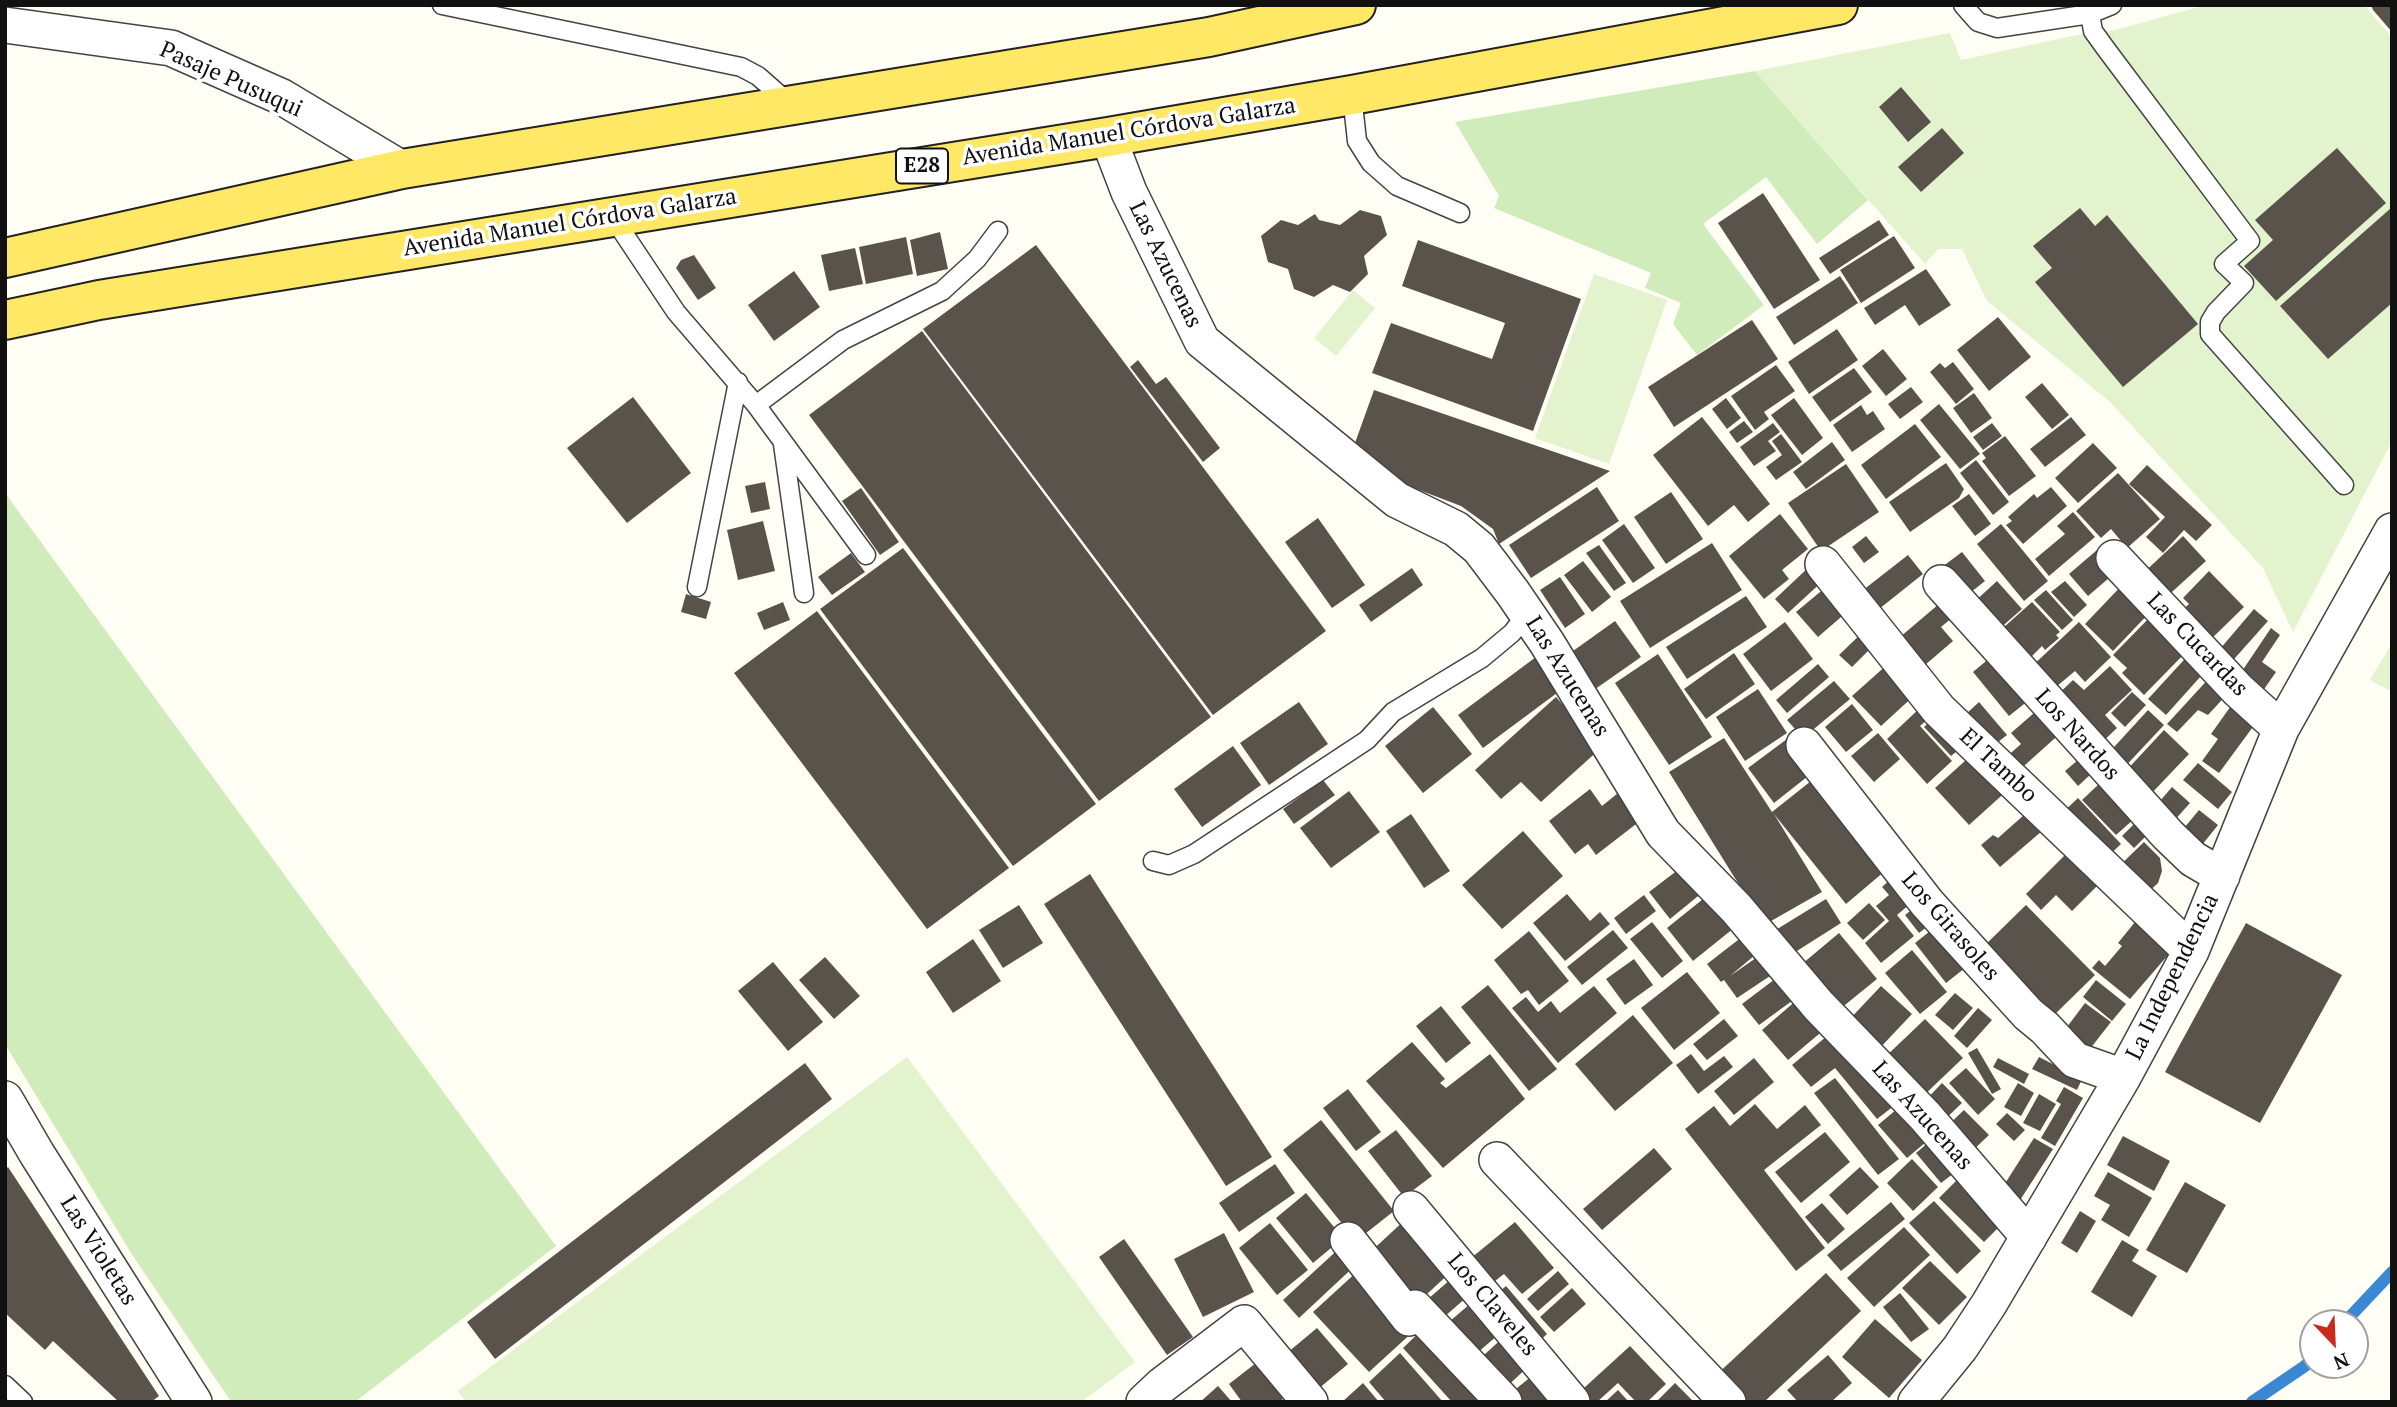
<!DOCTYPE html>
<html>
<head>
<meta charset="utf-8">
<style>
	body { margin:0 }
	#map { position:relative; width:2397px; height:1407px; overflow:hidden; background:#fffef5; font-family:"PT Serif",serif }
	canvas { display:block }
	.frame { position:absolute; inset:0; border:7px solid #111; pointer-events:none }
	.north { position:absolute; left:2299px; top:1309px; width:70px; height:70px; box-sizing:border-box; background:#fff; border:2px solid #a0a0a0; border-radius:50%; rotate:157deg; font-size:19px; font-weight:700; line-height:28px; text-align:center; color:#111 }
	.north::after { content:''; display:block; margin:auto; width:24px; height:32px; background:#c92a20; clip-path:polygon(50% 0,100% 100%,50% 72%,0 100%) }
</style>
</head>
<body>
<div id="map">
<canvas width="2397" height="1407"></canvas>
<div class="frame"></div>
<div class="north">N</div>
</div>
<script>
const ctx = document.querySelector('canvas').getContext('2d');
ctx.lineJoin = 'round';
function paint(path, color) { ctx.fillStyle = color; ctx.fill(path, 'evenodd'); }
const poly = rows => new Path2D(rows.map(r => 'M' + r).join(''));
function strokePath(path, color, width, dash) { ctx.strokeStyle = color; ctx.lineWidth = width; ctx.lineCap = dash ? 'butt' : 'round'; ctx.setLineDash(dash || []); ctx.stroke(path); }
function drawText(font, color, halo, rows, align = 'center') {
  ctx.font = font + ' "PT Serif",serif'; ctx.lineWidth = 7; ctx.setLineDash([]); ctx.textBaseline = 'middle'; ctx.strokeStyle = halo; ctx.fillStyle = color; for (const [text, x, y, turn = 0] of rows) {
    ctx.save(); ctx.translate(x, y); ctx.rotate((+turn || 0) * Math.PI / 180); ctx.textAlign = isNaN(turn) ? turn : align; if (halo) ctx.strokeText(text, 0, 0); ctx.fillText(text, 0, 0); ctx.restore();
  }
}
paint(poly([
	[1755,71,1868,200,1817,244,1766,177,1703,224,1764,305,1697,355,1673,324,1681,303,1645,288,1651,273,1494,208,1499,196,1455,122],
	[5,493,556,1246,355,1402,243,1402,230,1400,131,1253,5,1044]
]), '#d0ecbb');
paint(poly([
	[2206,5,2364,5,2392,37,2392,441,2293,632,2263,568,2110,402,1987,301,1962,249,1938,249,1925,264,1755,71,1950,33,1961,60,2077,35,2115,30],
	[1594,274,1667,300,1609,464,1535,438],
	[1353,290,1375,308,1336,356,1314,338],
	[2392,643,2392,692,2370,680],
	[907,1057,1135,1362,1081,1402,466,1402,458,1391]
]), '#e2f3cd');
strokePath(poly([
	[2344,1323,2392,1272],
	[2252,1402,2305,1366,2313,1357]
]), '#3a87d4', 12);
paint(poly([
	[2371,5,2392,5,2392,32,2373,10],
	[1901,87,1931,122,1908,142,1879,107],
	[1942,128,1964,153,1921,192,1898,167],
	[2337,148,2386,203,2276,301,2244,266,2273,240,2255,220],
	[1763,193,1820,280,1774,309,1718,223],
	[2080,208,2095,226,2107,215,2198,324,2123,387,2035,282,2052,268,2033,246],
	[2391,208,2392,303,2328,359,2280,306],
	[1360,210,1381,216,1387,235,1364,256,1368,274,1350,292,1333,285,1314,297,1294,289,1288,269,1268,262,1261,236,1281,220,1298,225,1315,214,1319,220,1340,225],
	[1879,220,1889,235,1830,274,1819,258],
	[940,232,948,269,917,276,910,240],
	[1894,236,1915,268,1861,303,1840,270],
	[906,237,913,274,866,284,859,247],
	[1418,240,1581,299,1533,431,1372,373,1391,323,1492,359,1505,323,1402,286],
	[1036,245,1326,631,1213,715,923,329],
	[855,248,863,284,829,291,821,255],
	[694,255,716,288,698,300,676,268,681,260],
	[1926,269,1951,305,1919,326,1905,305,1875,325,1864,308],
	[794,271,820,307,774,341,748,305],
	[1840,276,1858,303,1794,345,1776,317],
	[1998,317,2031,357,1989,391,1957,350],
	[1752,320,1778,359,1674,427,1648,387],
	[1837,329,1858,360,1809,394,1788,362],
	[922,331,1211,717,1099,801,809,415],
	[1883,349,1907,379,1886,396,1862,366],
	[1138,360,1156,384,1166,377,1220,448,1203,462,1130,367],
	[1953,362,1974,389,1956,404,1930,372,1940,363,1945,368],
	[1776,365,1795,391,1764,412,1769,419,1755,430,1731,396],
	[1854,368,1872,392,1830,422,1812,397],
	[2042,383,2069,415,2052,429,2025,397],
	[1911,387,1923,402,1900,419,1888,404],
	[1374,390,1610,471,1499,544,1493,529,1461,506,1406,485,1355,443],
	[1974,393,1992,418,1971,433,1953,408],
	[633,397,691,473,627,523,567,448],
	[1726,398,1741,418,1727,429,1712,409],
	[1794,398,1823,438,1802,455,1771,415],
	[1939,404,1980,454,1960,469,1920,420],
	[1861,405,1867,415,1873,411,1885,429,1852,452,1833,425],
	[1702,417,1770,504,1748,522,1734,505,1708,526,1653,455],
	[2071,417,2086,435,2045,467,2030,449],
	[1744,421,1753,432,1737,443,1729,432],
	[1773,423,1780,432,1768,441,1776,451,1754,466,1740,447],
	[1992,423,2002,436,1983,450,1973,437],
	[1915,424,1941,457,1886,499,1861,465],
	[1781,434,1802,462,1776,480,1766,467,1782,455,1772,441],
	[2005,436,2036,476,2009,496,1982,461,1986,458,1982,453],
	[1832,442,1845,460,1806,489,1793,472],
	[2093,443,2117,468,2078,503,2055,478],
	[1976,460,2009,502,1993,515,1960,473],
	[1946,463,1964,489,1959,498,1910,532,1889,502],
	[1846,464,1879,512,1821,551,1788,503],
	[2147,465,2212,525,2196,541,2184,530,2163,553,2146,537,2165,517,2129,484],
	[2118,473,2160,519,2127,548,2111,529,2101,538,2076,511],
	[765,482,770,509,751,513,745,486],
	[1597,487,1619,521,1531,578,1509,545],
	[2051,487,2067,506,2023,544,2006,525,2012,521,2008,517,2034,494,2037,498],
	[861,488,899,542,880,555,842,501],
	[1671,492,1703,539,1666,564,1634,517],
	[1969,494,1991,524,1975,536,1952,506],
	[2073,512,2095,537,2049,576,2035,559,2065,534,2057,526],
	[1780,514,1808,549,1782,570,1789,579,1764,599,1729,556],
	[1318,518,1365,585,1332,608,1285,542],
	[763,521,775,571,738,580,727,530],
	[1624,524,1655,568,1633,583,1602,540],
	[2001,524,2048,581,2024,601,1977,544],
	[1866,536,1879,552,1864,563,1852,547],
	[2183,536,2206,561,2162,601,2140,576],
	[1712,543,1742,590,1650,648,1620,601],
	[1599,545,1626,583,1614,591,1586,553],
	[903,548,1096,804,1013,866,820,609],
	[2097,550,2116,572,2088,596,2069,574],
	[1962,552,1985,581,1961,600,1938,570],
	[851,553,865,572,832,595,818,577],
	[1908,555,1923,574,1874,613,1858,594],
	[1583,561,1611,597,1592,612,1564,575],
	[1811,565,1825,579,1788,613,1775,599],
	[1412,568,1423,585,1371,622,1359,605],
	[2209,571,2244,607,2207,643,2178,614,2189,604,2183,598],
	[1560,577,1585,614,1565,628,1540,590],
	[1997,581,2022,609,1998,630,1973,603],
	[2065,581,2087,605,2074,617,2051,592],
	[2125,582,2153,609,2113,651,2085,624],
	[1826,587,1848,611,1818,637,1796,612],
	[2046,590,2073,620,2062,630,2034,600],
	[686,594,711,602,706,619,681,612],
	[1746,596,1767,627,1687,679,1666,647],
	[1946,598,1959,612,1941,627,1953,641,1918,671,1893,643],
	[783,602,790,620,764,630,757,613],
	[2032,602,2060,632,2056,635,2059,638,2045,650,2042,646,2030,658,1994,636],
	[2254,609,2268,621,2227,667,2214,656],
	[817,611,1009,868,927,929,734,673],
	[2154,613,2190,648,2144,695,2122,673,2127,668,2113,655],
	[1615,621,1641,657,1591,692,1566,656],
	[1785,622,1813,659,1771,691,1743,654],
	[2079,622,2111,657,2085,682,2075,671,2050,692,2029,669],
	[2271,628,2280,635,2262,662,2276,672,2260,695,2236,680],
	[1866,629,1878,641,1852,667,1839,655],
	[2193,650,2210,666,2166,715,2148,699],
	[1734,653,1755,684,1706,719,1684,689],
	[1540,654,1565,687,1483,748,1458,715],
	[1658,654,1712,737,1669,765,1615,683],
	[1992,656,2029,700,2009,716,1973,672],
	[1889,663,1917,693,1881,726,1852,696],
	[1818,664,1829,677,1787,713,1776,700],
	[2110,666,2132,690,2105,715,2117,728,2096,748,2051,701,2073,680,2084,690],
	[2212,675,2230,691,2208,715,2198,710,2177,732,2167,724],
	[1834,681,1850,699,1803,738,1787,720],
	[1758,689,1787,733,1745,761,1716,717],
	[2132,692,2146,705,2125,727,2111,713],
	[1556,697,1601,748,1541,802,1521,782,1501,799,1475,770],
	[1299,702,1328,744,1269,785,1240,743],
	[1979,702,2007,735,1993,746,1966,714],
	[2233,703,2258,720,2219,773,2202,761,2218,739,2211,734],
	[1852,704,1873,730,1846,752,1825,727],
	[2042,706,2064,730,2015,774,2003,760,2021,744,2011,733],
	[1433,707,1472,754,1423,793,1385,746],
	[1920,708,1929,718,1920,726,1952,761,1927,784,1887,739],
	[2148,710,2164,725,2120,772,2104,758],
	[1935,717,1962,747,1951,756,1924,727],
	[2164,730,2189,754,2148,797,2123,774],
	[1878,733,1900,759,1874,782,1851,756],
	[1724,738,1772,812,1811,781,1885,871,1846,904,1774,814,1822,892,1764,925,1669,772],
	[1787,739,1812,773,1774,803,1748,768],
	[1233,746,1261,785,1202,827,1174,789],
	[1976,751,2010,788,1969,825,1935,788],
	[2078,760,2091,774,2078,786,2065,771],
	[2198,763,2232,792,2218,809,2183,780],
	[1323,780,1335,795,1294,824,1283,809],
	[2100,783,2134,819,2116,835,2082,800],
	[2172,787,2190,803,2172,823,2154,808],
	[1590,789,1602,806,1618,793,1640,821,1596,855,1588,844,1575,854,1549,821],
	[1349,791,1380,832,1331,868,1300,828],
	[2078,798,2121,844,2102,862,2059,816],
	[2033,807,2049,825,2000,867,1981,845,1993,835,1998,838],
	[2199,810,2218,825,2198,850,2179,834],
	[1411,814,1450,871,1424,888,1386,831],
	[2134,824,2146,836,2134,848,2122,836],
	[1523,831,1563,876,1502,929,1462,885],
	[2144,842,2160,858,2162,871,2158,883,2142,898,2115,870],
	[2067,853,2098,885,2072,911,2056,895,2041,910,2026,894],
	[1683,866,1703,892,1670,919,1649,892],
	[1090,874,1272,1157,1226,1186,1044,904],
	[1896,874,1917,898,1897,915,1914,936,1881,963,1865,943,1889,921,1876,906,1889,895,1882,887],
	[1567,894,1590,921,1600,912,1610,924,1565,961,1533,923],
	[1644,895,1656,911,1626,934,1614,918],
	[1708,895,1734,928,1693,961,1667,928],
	[1826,899,1841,923,1789,956,1774,931],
	[1869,903,1885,920,1863,940,1847,923],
	[1019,905,1043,943,1003,968,979,930],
	[1918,905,1932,923,1919,933,1905,915],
	[2026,905,2095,975,2050,1019,1981,949],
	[2139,917,2175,947,2130,999,2092,968,2099,960,2105,966,2122,946,2118,943],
	[1652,922,1683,961,1662,978,1630,939],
	[2246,923,2342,975,2260,1123,2165,1072],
	[1934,928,1965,968,1946,983,1915,943],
	[1613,930,1628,948,1582,985,1567,967],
	[1529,931,1569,981,1539,1005,1528,990,1521,994,1494,960],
	[1747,933,1761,950,1730,976,1766,951,1779,970,1737,998,1724,980,1721,982,1707,964],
	[1839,933,1877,979,1840,1009,1802,964],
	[973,939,1001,981,953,1013,926,972],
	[1912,950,1947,992,1920,1014,1885,973],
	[825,957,860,996,834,1019,799,980],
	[1634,959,1653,985,1625,1005,1606,979],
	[773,962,823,1022,788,1051,738,991],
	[1687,972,1720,1013,1674,1050,1641,1008],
	[1779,976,1796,998,1759,1025,1742,1004],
	[2096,980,2126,1004,2112,1021,2083,997],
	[1488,985,1557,1069,1529,1091,1461,1007],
	[1594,986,1617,1013,1558,1063,1512,1008,1526,997,1538,1012,1551,1001,1560,1013],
	[1881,986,1912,1014,1877,1051,1846,1023],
	[1955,993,1973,1008,1953,1030,1935,1015],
	[1798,999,1825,1029,1788,1060,1762,1030],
	[2085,1003,2111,1022,2086,1054,2061,1035],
	[1441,1006,1471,1043,1446,1063,1416,1026],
	[1978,1008,1992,1020,1967,1048,1954,1036],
	[1633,1015,1673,1063,1615,1111,1575,1064],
	[1724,1019,1738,1036,1707,1060,1693,1044],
	[1925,1019,1963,1058,1920,1099,1882,1060],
	[1838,1027,1899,1102,1877,1119,1835,1068,1811,1087,1792,1065],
	[1412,1042,1445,1079,1440,1083,1446,1088,1490,1054,1525,1099,1443,1168,1366,1081],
	[1977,1048,2001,1089,1992,1094,1968,1053],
	[1691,1054,1704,1071,1724,1056,1733,1067,1698,1094,1676,1065],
	[2039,1057,2082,1079,2077,1090,2032,1069],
	[1754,1058,1774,1082,1734,1115,1714,1091],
	[1998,1058,2029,1074,2024,1084,1993,1067],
	[805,1063,832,1099,495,1359,467,1322],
	[1966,1068,1995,1099,1978,1115,1949,1083],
	[1835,1078,1899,1159,1878,1175,1814,1093],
	[1942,1083,1962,1103,1941,1123,1922,1104],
	[2018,1083,2034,1093,2021,1116,2004,1107],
	[2064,1087,2083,1098,2055,1146,2041,1138,2061,1104,2056,1101],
	[1348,1089,1381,1132,1356,1151,1323,1108],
	[2039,1094,2056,1104,2040,1131,2023,1123],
	[1755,1104,1777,1129,1805,1105,1821,1125,1764,1170,1825,1248,1796,1271,1685,1129,1714,1106,1730,1126],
	[1903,1104,1932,1137,1907,1158,1878,1125],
	[1964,1110,1989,1135,1969,1154,1944,1129],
	[2007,1113,2025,1130,2014,1141,1996,1124],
	[1321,1120,1394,1211,1356,1241,1283,1150],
	[1396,1130,1432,1176,1404,1197,1368,1151],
	[1825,1132,1850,1162,1801,1203,1775,1172],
	[1936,1136,1962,1167,1941,1183,1916,1153],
	[2123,1136,2170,1161,2154,1191,2107,1165],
	[2034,1138,2053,1149,2015,1208,1997,1196],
	[1654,1148,1672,1169,1602,1230,1583,1209],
	[1912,1159,1938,1187,1913,1211,1887,1183],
	[1275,1164,1295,1193,1239,1232,1219,1203],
	[8,1167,159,1396,151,1402,119,1402,53,1341,45,1350,5,1313,5,1170],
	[1860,1167,1879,1187,1847,1215,1829,1195],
	[2108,1172,2152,1198,2129,1237,2101,1220,2110,1205,2094,1196],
	[1961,1176,2006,1220,1984,1242,1939,1198],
	[2185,1182,2226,1205,2187,1273,2146,1250],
	[1306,1193,1343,1238,1313,1263,1276,1218],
	[1934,1201,1981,1251,1957,1274,1909,1223],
	[1891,1202,1905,1219,1841,1271,1827,1255],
	[1822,1203,1845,1229,1828,1244,1805,1217],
	[2080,1211,2096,1221,2077,1253,2061,1243],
	[1407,1218,1454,1269,1413,1307,1366,1256],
	[1515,1222,1554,1268,1522,1294,1504,1274,1486,1288,1465,1263],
	[1270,1223,1308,1270,1277,1295,1239,1248],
	[1904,1227,1930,1255,1874,1307,1847,1278],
	[1224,1233,1254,1292,1203,1317,1174,1259],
	[1124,1239,1193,1337,1167,1355,1099,1257],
	[2122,1240,2139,1250,2132,1261,2157,1276,2132,1317,2091,1292],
	[1344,1244,1360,1261,1299,1318,1283,1300],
	[1930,1261,1967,1297,1939,1325,1902,1288],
	[1360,1269,1416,1329,1369,1372,1313,1312],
	[1558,1271,1569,1284,1538,1311,1527,1299],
	[1459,1272,1475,1290,1436,1324,1420,1306],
	[1826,1273,1861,1311,1764,1402,1737,1402,1714,1377],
	[1506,1286,1547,1334,1532,1348,1490,1300],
	[1572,1288,1586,1304,1554,1332,1540,1317],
	[1900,1293,1929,1329,1911,1342,1883,1307],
	[1478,1297,1505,1329,1469,1360,1442,1328],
	[1875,1319,1922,1360,1889,1398,1842,1357],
	[1427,1325,1486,1389,1473,1402,1452,1402,1403,1348],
	[1317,1328,1348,1364,1311,1395,1281,1358],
	[1506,1335,1532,1363,1500,1393,1474,1364],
	[1630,1346,1666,1384,1647,1402,1636,1402,1618,1383,1597,1402,1576,1402,1573,1398],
	[1400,1353,1443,1402,1386,1402,1369,1382],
	[1828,1355,1852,1383,1831,1402,1798,1402,1787,1390],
	[1256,1363,1283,1399,1279,1402,1242,1402,1229,1384],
	[1538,1371,1562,1402,1511,1402,1506,1397],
	[1363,1383,1379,1402,1342,1402],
	[1675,1383,1694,1402,1656,1402],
	[1218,1386,1232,1402,1200,1402],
	[1618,1390,1629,1402,1605,1402]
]), '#5a534c');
const service = poly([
	[442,5,741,67,758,76,791,105],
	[1963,5,1978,22,1997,28,2090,14,2112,5],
	[2090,14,2093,31,2106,49,2250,241,2224,264,2244,283,2216,312,2210,322,2210,334,2344,485],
	[1352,95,1357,141,1371,163,1397,186,1460,213],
	[612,216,676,312,756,405,866,555],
	[756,405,843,340,942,291,977,259,998,231],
	[783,444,804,593],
	[697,587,738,382],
	[1153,861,1169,865,1194,854,1367,740,1393,712,1482,658,1512,633,1527,614],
	[5,1385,23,1402]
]);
const minor = poly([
	[5,25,171,48,282,97,402,169],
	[1108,137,1129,192,1202,341,1397,500,1456,529,1479,548,1513,593,1547,643,1663,833,1736,908,1818,1005,1925,1116,2029,1237],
	[2114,558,2238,690,2281,729],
	[1823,564,1939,710,2191,951],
	[1941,583,2168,835,2193,859,2222,876],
	[1804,745,1927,903,2028,1014,2045,1028,2075,1060,2123,1077],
	[5,1099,37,1154,194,1402],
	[1497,1160,1728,1402],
	[1411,1209,1572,1402],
	[1348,1240,1409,1318,1415,1308,1504,1402],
	[1144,1402,1161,1386,1244,1323,1310,1402],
	[1916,1402,1960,1348,1989,1304,2123,1077,2191,951,2281,729,2392,531]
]);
const primary = poly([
	[5,258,402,169,1209,37,1356,5],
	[5,320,99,300,1108,137,1352,95,1838,5]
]);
strokePath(service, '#444', 21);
strokePath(minor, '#444', 38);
strokePath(primary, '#222', 42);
strokePath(service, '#fff', 18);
strokePath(minor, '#fff', 35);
strokePath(primary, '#fee866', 38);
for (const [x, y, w] of [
	[922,166,52]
]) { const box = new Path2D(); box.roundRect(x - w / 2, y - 17.5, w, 35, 5); ctx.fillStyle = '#fff'; ctx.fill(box); strokePath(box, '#111', 2); }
drawText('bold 21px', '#111', null, [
	["E28",922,166]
]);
drawText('23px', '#111', '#fff', [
	["Pasaje Pusuqui",231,80,24],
	["Avenida Manuel Córdova Galarza",1129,132,-9],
	["Avenida Manuel Córdova Galarza",570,223,-9],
	["Las Azucenas",1165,265,64],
	["Las Cucardas",2197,645,46],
	["Las Azucenas",1567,677,58],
	["Los Nardos",2077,735,48],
	["El Tambo",1998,766,43],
	["Los Girasoles",1950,927,49],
	["La Independencia",2173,977,-64],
	["Las Azucenas",1922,1116,48],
	["Las Violetas",98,1251,58],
	["Los Claveles",1492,1305,50]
]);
</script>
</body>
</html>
